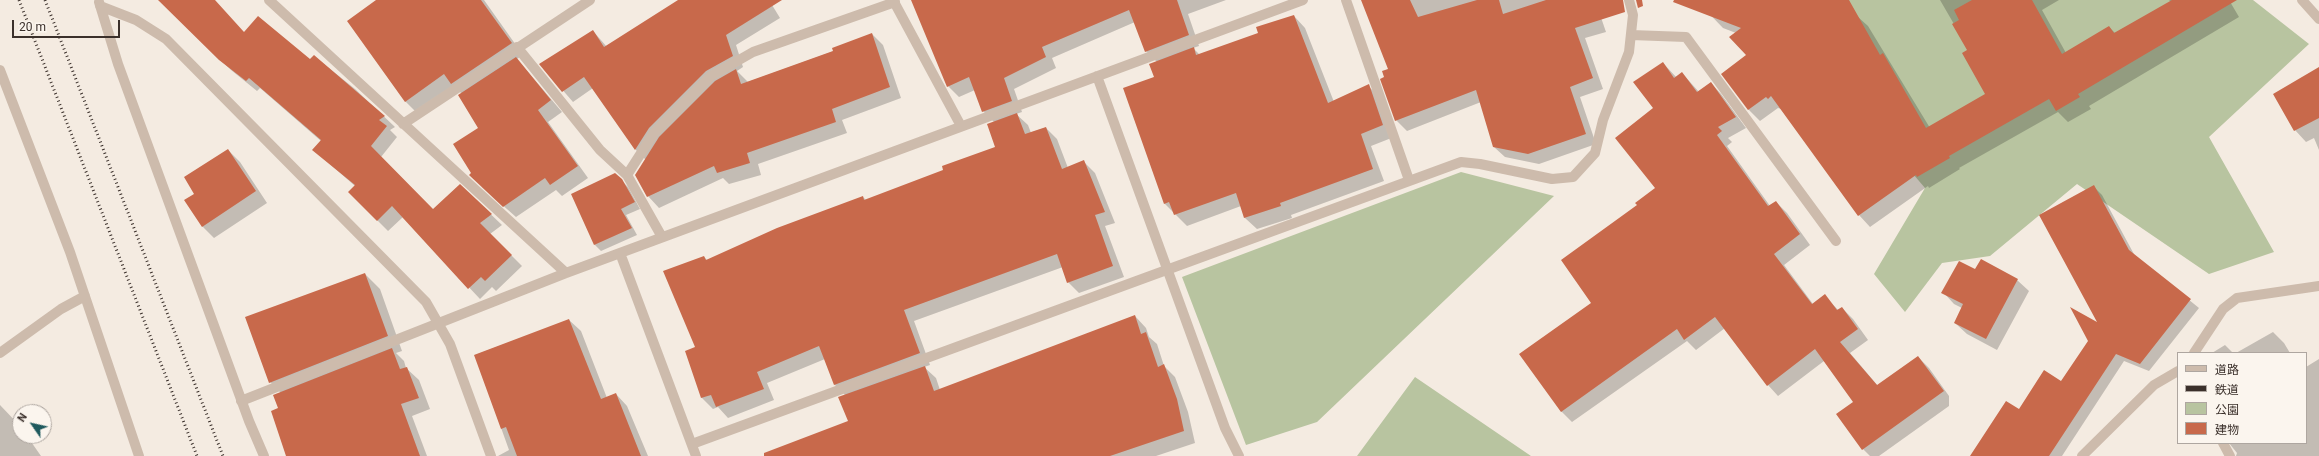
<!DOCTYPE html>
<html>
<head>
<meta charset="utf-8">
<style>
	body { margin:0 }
	#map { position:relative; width:2319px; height:456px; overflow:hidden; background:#f4ebe1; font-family:Roboto,"Noto Sans JP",sans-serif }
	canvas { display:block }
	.legend { position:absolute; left:2177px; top:352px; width:130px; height:92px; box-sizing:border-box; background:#fbf5ee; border:1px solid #aea6a0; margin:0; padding:5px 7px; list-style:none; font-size:12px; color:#3b302b }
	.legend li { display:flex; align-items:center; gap:8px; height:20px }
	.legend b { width:20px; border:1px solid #aea6a0 }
	.north { position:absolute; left:12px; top:404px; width:40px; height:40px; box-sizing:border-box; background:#fbf5ee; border:1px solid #aea6a0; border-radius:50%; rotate:304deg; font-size:11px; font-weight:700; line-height:16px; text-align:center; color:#3b302b }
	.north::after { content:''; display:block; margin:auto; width:14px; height:18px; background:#1f5a5e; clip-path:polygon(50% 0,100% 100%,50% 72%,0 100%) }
	.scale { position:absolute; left:12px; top:20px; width:108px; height:18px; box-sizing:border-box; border:2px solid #3b302b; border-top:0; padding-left:5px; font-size:12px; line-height:14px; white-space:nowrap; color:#3b302b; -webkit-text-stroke:3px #fbf5ee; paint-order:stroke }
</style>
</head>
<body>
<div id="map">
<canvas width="2319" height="456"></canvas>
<ul class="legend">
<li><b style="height:5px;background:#cdbbac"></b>道路</li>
<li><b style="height:5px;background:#3b302b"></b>鉄道</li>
<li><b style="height:11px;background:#b8c4a0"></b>公園</li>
<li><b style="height:11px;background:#c8694b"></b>建物</li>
</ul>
<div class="north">N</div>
<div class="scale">20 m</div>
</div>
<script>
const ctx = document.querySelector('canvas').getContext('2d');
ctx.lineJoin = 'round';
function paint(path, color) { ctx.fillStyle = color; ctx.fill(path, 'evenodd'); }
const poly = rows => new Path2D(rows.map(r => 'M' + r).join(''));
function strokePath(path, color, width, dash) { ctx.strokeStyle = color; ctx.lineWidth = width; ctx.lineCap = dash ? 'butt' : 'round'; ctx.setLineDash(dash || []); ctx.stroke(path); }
paint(poly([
	[1764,0,2253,0,2309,44,2209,137,2274,252,2209,274,2077,184,1990,256,1942,263,1905,312,1874,274,1925,188],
	[1461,172,1554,196,1317,422,1246,445,1182,277],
	[1415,377,1531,456,1357,456]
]), '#b8c4a0');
paint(poly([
	[188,0,203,0,218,4,244,33,310,60,314,56,355,89,395,127,390,130,397,137,381,157,433,210,460,185,502,225,490,234,522,266,496,291,492,287,480,299,403,217,388,231,349,192,355,186,314,150,321,141,260,88,257,91,231,70,174,14],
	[378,0,484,0,523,55,517,59,562,112,548,122,588,178,562,196,556,190,516,217,482,187,479,128,462,94,454,86,417,113,405,101],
	[680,0,769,0,780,18,736,45,743,67,737,71,748,82,834,51,872,34,883,45,901,98,842,120,847,133,758,164,761,175,729,184,723,178,659,208,648,196,646,160,636,150,593,88,573,102,540,64,593,31,607,47],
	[912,0,1226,0,1188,14,1199,46,1193,48,1200,55,1260,33,1294,16,1305,28,1334,102,1368,86,1380,97,1394,137,1371,146,1384,181,1291,215,1292,218,1257,229,1245,218,1241,206,1187,226,1165,204,1125,89,1155,77,1157,62,1146,51,1135,22,1052,58,1056,68,1014,89,1022,112,1016,114,1028,125,1031,133,1046,128,1057,139,1068,168,1084,162,1095,173,1115,223,1105,226,1124,277,1079,293,1068,282,1063,267,914,321,930,365,924,367,936,378,940,390,1135,316,1146,328,1149,337,1157,344,1164,366,1175,377,1188,412,1195,443,1156,456,767,456,849,422,846,396,835,385,825,359,767,383,774,400,728,418,718,407,713,409,702,398,686,352,696,348,704,257,707,260,863,197,866,200,944,171,997,148,994,122,983,111,975,90,959,97,948,86],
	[1362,0,1593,0,1596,3,1606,32,1585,38,1603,89,1580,97,1596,144,1539,164,1505,157,1494,147,1481,102,1407,131,1396,120,1385,78,1390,69],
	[1696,0,1839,0,1868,26,1930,128,1987,95,1969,50,1940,0,2059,0,2042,10,2066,53,2109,27,2115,33,2171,2,2169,0,2229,0,2239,17,2089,106,2091,109,2068,122,2058,112,1959,168,1960,169,1929,188,1928,186,1870,227,1859,215,1781,109,1778,108,1760,121,1749,110,1723,74,1748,55,1736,33,1723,28],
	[1663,63,1677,78,1682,73,1699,92,1711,83,1721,94,1746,128,1728,138,1732,142,1727,146,1770,206,1776,202,1787,213,1810,245,1784,265,1813,304,1825,296,1839,311,1842,308,1853,319,1868,340,1850,353,1878,386,1918,357,1929,368,1949,396,1949,406,1879,456,1870,456,1863,449,1855,402,1824,361,1778,396,1768,385,1725,328,1696,350,1687,341,1572,422,1561,411,1592,303,1638,205,1656,188,1654,109],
	[2319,82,2319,150,2314,138,2306,142,2295,130],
	[228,150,240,162,267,203,214,238,203,227,185,200,195,194],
	[615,174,628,187,640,209,626,215,637,235,601,251,595,245,572,195],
	[2094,187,2102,195,2135,256,2199,308,2149,371,2124,361,2062,456,1971,456,2019,411,2061,382,2100,325],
	[1975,271,2017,280,2029,291,1997,350,1967,334,1955,323,1962,308,1954,304,1943,292],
	[365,274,380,289,402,351,396,353,404,361,406,368,419,380,430,409,412,416,427,456,287,456,279,408,281,393,270,382],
	[569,320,581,331,607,398,616,394,627,406,648,456,498,456,509,450,475,355],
	[2273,332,2284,343,2290,353,2236,353],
	[2225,345,2233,353,2212,353],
	[2319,359,2319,456,2236,456,2237,453,2229,443,2306,443,2306,367],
	[0,405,20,426,20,436,27,436,41,456,0,456]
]), '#0003');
paint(poly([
	[158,0,215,0,244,32,258,16,310,59,314,55,385,116,379,120,387,126,371,146,433,209,460,184,492,214,480,223,512,255,485,281,481,277,468,289,392,206,377,221,348,192,355,185,312,150,321,140,249,78,246,81,219,60],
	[376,0,481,0,512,43,451,84,444,74,405,102,347,21],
	[678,0,782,0,726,35,733,56,706,71,649,128,635,150,584,77,562,92,539,64,593,30,604,47],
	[911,0,1177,0,1189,35,1145,52,1129,10,1042,47,1046,57,1004,78,1012,101,982,112,969,77,947,87],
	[1361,0,1410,0,1418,17,1477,0,1499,0,1503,14,1546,0,1623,0,1625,12,1575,28,1593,78,1570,87,1586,134,1528,154,1493,147,1476,90,1395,121,1380,79,1384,77,1382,71,1388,69],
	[1636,0,1642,0,1643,6,1638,8],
	[1674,0,1849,0,1880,55,1883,53,1926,128,1985,94,1962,53,1967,50,1952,24,1959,20,1954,10,1972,0,2032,0,2062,54,2109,26,2114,33,2172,0,2237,0,2078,94,2080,97,2056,111,2049,99,1949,156,1950,158,1917,177,1916,175,1858,216,1771,96,1768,99,1766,97,1748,110,1721,74,1746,55,1729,37,1741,28,1673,2],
	[1294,15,1328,103,1369,84,1383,125,1361,134,1373,169,1280,203,1281,206,1244,218,1236,193,1174,215,1169,202,1164,204,1123,88,1154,77,1149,64,1194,47,1196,55,1258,33,1256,27],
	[872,33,890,87,832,109,836,122,747,153,750,163,717,173,714,166,647,197,635,175,659,137,715,81,736,69,741,84,833,51,832,48],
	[516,57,551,100,538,110,578,166,550,185,545,178,503,207,469,175,471,173,453,144,478,128,458,95],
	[1663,62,1674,78,1682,72,1697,92,1711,82,1736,117,1718,127,1722,131,1717,135,1768,206,1776,201,1800,234,1774,254,1812,304,1825,294,1837,310,1842,307,1858,329,1840,342,1877,385,1918,356,1944,391,1862,450,1836,414,1853,402,1815,349,1767,386,1715,317,1684,340,1677,329,1561,412,1519,354,1591,303,1561,260,1637,205,1635,203,1655,188,1615,138,1653,108,1633,82],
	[2319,67,2319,118,2294,131,2273,94],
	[1017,113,1025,134,1046,127,1062,169,1084,160,1105,212,1095,215,1113,266,1067,283,1057,254,904,310,920,353,834,385,819,346,757,372,764,389,716,407,711,395,701,398,685,351,695,347,663,271,704,256,706,260,777,228,863,196,864,200,943,170,942,166,995,147,987,124],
	[228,149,256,191,202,227,184,200,194,194,184,177],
	[615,173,622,179,635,202,621,209,632,228,594,245,571,194],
	[2094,185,2129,250,2191,299,2140,364,2116,354,2049,456,1970,456,2006,401,2019,409,2044,370,2061,381,2088,341,2070,307,2097,322,2039,215],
	[1981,259,2018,279,1986,339,1954,323,1963,304,1941,293,1959,261,1975,269],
	[365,273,388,336,269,383,245,317],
	[1135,315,1141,334,1146,332,1158,367,1164,364,1177,399,1184,431,1110,456,764,456,764,453,848,421,838,397,925,366,934,391],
	[569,319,601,399,616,393,641,456,517,456,506,427,501,429,474,355],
	[392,348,400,369,407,367,419,398,401,404,420,456,286,456,271,411,278,408,273,395]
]), '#c8694b');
strokePath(poly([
	[269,0,566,273],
	[893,0,961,126],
	[1346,0,1409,180],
	[2302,0,2319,19],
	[99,2,118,64,249,421,264,456],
	[100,6,136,20,166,39,426,302,450,344,491,456],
	[1631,35,1686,37,1836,241],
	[517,47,600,150,627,175,662,237],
	[0,70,70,252,139,456],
	[1097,76,1225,428,1239,456],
	[403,124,590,0],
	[627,175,654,133,711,76,753,52,895,2],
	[620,253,696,456],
	[0,353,61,309,85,296],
	[2194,353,2223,309,2237,298,2319,286],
	[241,401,566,273,1303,0],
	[2223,443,2230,456],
	[692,444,1461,162,1480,164,1552,179,1573,177,1595,153,1603,120,1629,52,1633,15,1629,0],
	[2082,456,2154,385,2178,371]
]), '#cdbbac', 10);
strokePath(poly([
	[19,0,197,456],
	[45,0,223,456]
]), '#3b302b', 3, [1, 3]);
</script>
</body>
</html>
